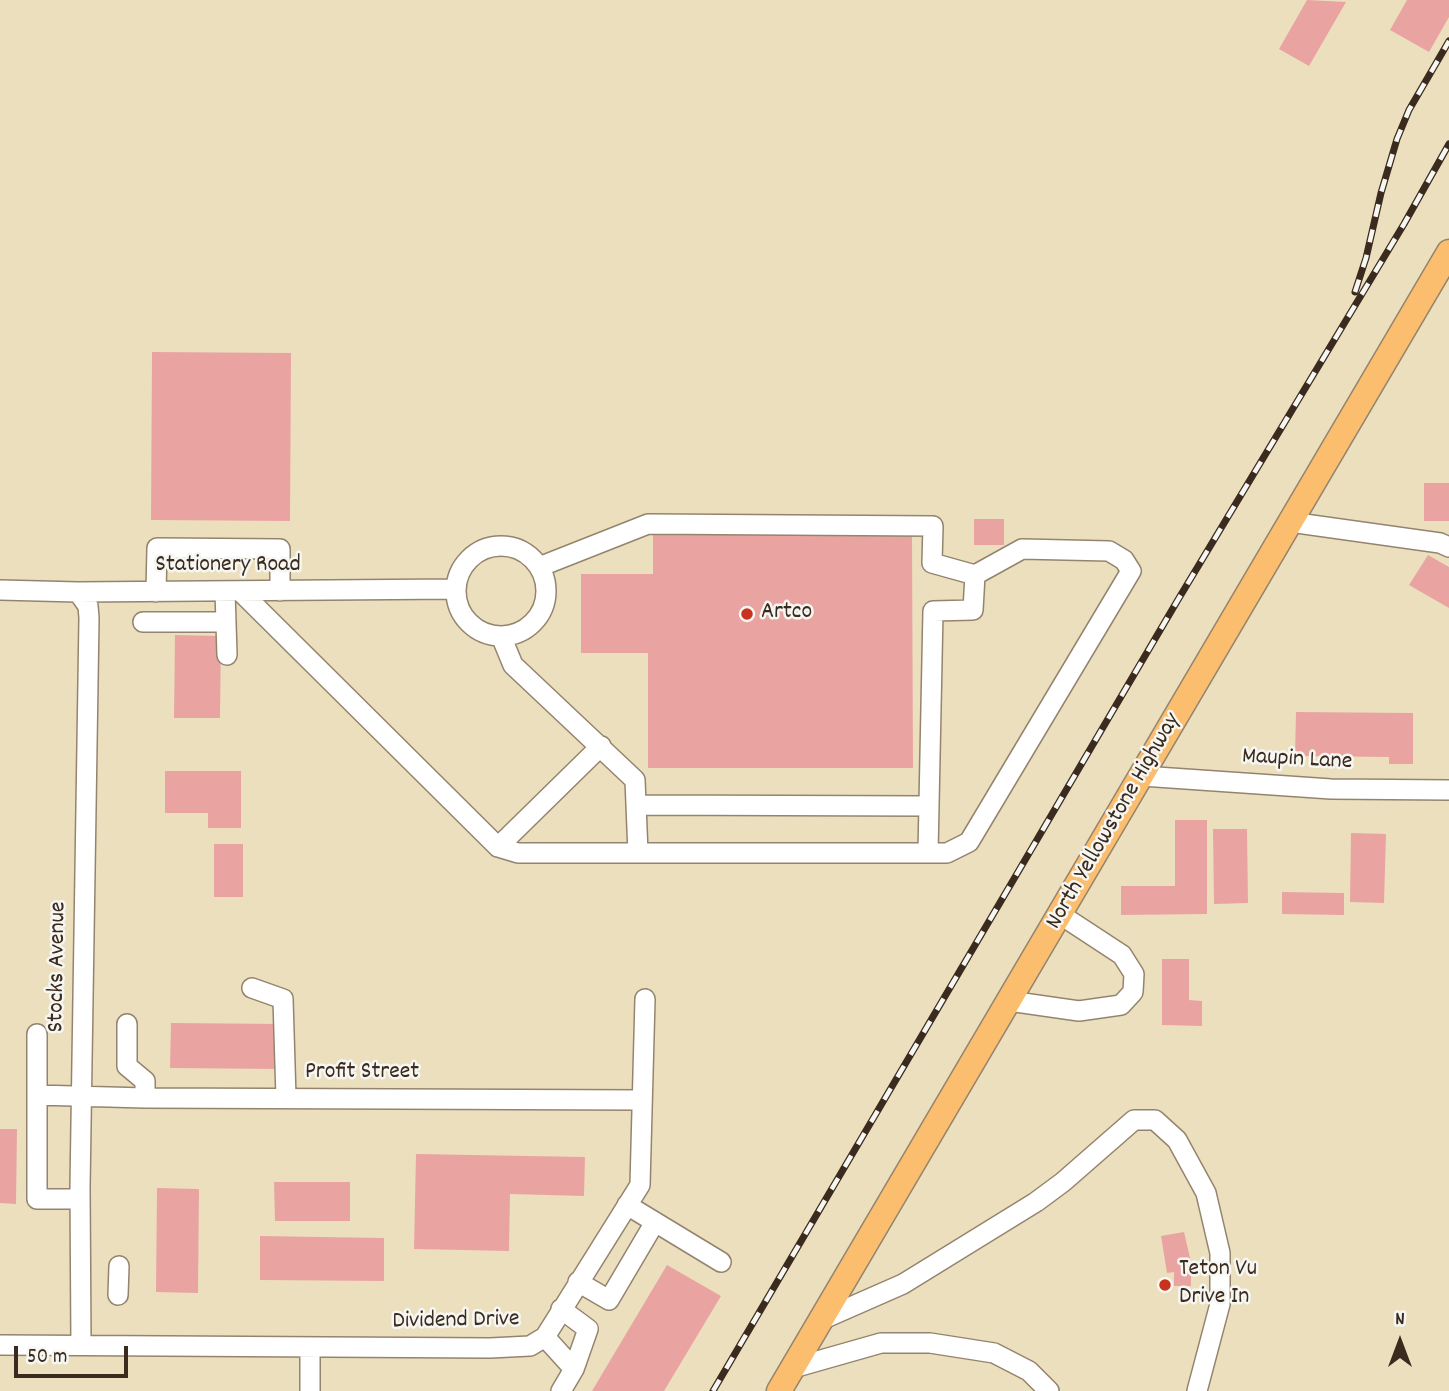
<!DOCTYPE html>
<html>
<head>
<meta charset="utf-8">
<style>
	body { margin:0 }
	#map { position:relative; width:1449px; height:1391px; overflow:hidden; background:#ecdfbe; font-family:Dekko,sans-serif }
	canvas { display:block }
	.north { position:absolute; left:1365px; top:1307px; width:70px; height:70px; -webkit-text-stroke:5px #f6f6f2; paint-order:stroke; rotate:0deg; font-size:19px; font-weight:700; line-height:28px; text-align:center; color:#3b2a1e }
	.north::after { content:''; display:block; margin:auto; width:24px; height:32px; background:#3b2a1e; clip-path:polygon(50% 0,100% 100%,50% 72%,0 100%) }
	.scale { position:absolute; left:14px; top:1346px; width:114px; height:32px; box-sizing:border-box; border:4px solid #3b2a1e; border-top:0; padding-left:9px; font-size:21px; line-height:24px; white-space:nowrap; color:#3b2a1e; -webkit-text-stroke:5px #f6f6f2; paint-order:stroke }
</style>
</head>
<body>
<div id="map">
<canvas width="1449" height="1391"></canvas>
<div class="north">N</div>
<div class="scale">50 m</div>
</div>
<script>
const ctx = document.querySelector('canvas').getContext('2d');
ctx.lineJoin = 'round';
function paint(path, color) { ctx.fillStyle = color; ctx.fill(path, 'evenodd'); }
const poly = rows => new Path2D(rows.map(r => 'M' + r).join(''));
function strokePath(path, color, width, dash) { ctx.strokeStyle = color; ctx.lineWidth = width; ctx.lineCap = dash ? 'butt' : 'round'; ctx.setLineDash(dash || []); ctx.stroke(path); }
function drawText(font, color, halo, rows, align = 'center') {
  ctx.font = font + ' Dekko,sans-serif'; ctx.lineWidth = 5; ctx.setLineDash([]); ctx.textBaseline = 'middle'; ctx.strokeStyle = halo; ctx.fillStyle = color; for (const [text, x, y, turn = 0] of rows) {
    ctx.save(); ctx.translate(x, y); ctx.rotate((+turn || 0) * Math.PI / 180); ctx.textAlign = isNaN(turn) ? turn : align; if (halo) ctx.strokeText(text, 0, 0); ctx.fillText(text, 0, 0); ctx.restore();
  }
}
paint(poly([
	[1307,0,1346,2,1309,66,1279,49],
	[1407,0,1449,0,1449,17,1429,52,1390,30],
	[152,352,291,353,290,521,151,520],
	[1424,483,1449,483,1449,521,1424,521],
	[974,519,1004,519,1004,545,974,545],
	[653,534,912,534,913,768,648,768,648,653,581,653,581,574,653,574],
	[1428,555,1449,567,1449,608,1409,585],
	[175,635,221,636,220,718,174,718],
	[1296,712,1413,713,1413,764,1389,764,1389,757,1295,756],
	[165,771,241,771,241,828,208,828,208,813,165,813],
	[1175,820,1207,820,1207,914,1121,915,1121,886,1175,886],
	[1213,829,1247,829,1248,903,1214,904],
	[1351,833,1386,834,1384,903,1350,902],
	[214,844,243,844,243,897,214,897],
	[1282,892,1344,893,1344,915,1282,914],
	[1162,959,1189,959,1189,1000,1202,1001,1202,1026,1162,1025],
	[171,1023,282,1024,281,1069,170,1068],
	[0,1129,17,1129,16,1204,0,1203],
	[416,1154,585,1157,584,1196,510,1194,509,1251,414,1249],
	[274,1182,350,1182,350,1221,275,1221],
	[157,1188,199,1189,198,1293,156,1292],
	[1184,1232,1191,1262,1191,1286,1174,1286,1174,1272,1167,1273,1161,1236],
	[260,1236,384,1238,384,1281,260,1280],
	[667,1265,721,1296,664,1391,592,1391]
]), '#e9a4a2');
const minor = poly([
	[1290,522,1440,543,1449,547],
	'456 591a45 45 0 1 1 90 0a45 45 0 1 1-90 0Z',
	[0,590,78,592,455,589],
	[225,591,227,655],
	[240,591,498,847,518,853,947,853,969,842,1131,571,1124,560,1109,551,1022,549,975,575,932,563,933,526,648,524,539,567],
	[78,592,88,606,89,618,80,1187,81,1345],
	[156,592,157,548,280,549,280,591],
	[143,622,226,622],
	[501,636,513,665,635,780,638,853],
	[1142,776,1331,789,1449,790],
	[636,805,929,806],
	[498,847,601,746],
	[928,853,933,611,973,610,975,575],
	[252,988,283,999,286,1098],
	[1009,1001,1079,1011,1121,1005,1133,992,1134,974,1122,955,1061,915],
	[127,1024,127,1066,145,1081,145,1098],
	[37,1034,37,1199,80,1199],
	[37,1095,145,1098,642,1100],
	[627,1205,721,1262],
	[578,1282,609,1300,655,1222],
	[118,1295,119,1266],
	[561,1309,588,1329,574,1369,561,1391],
	[821,1320,903,1284,1036,1202,1063,1182,1134,1120,1155,1120,1177,1140,1206,1193,1220,1253,1220,1304,1197,1391],
	[545,1337,574,1369],
	[0,1345,490,1348,530,1346,545,1337,640,1185,645,999],
	[793,1368,881,1343,930,1343,994,1353,1029,1371,1049,1391],
	[310,1391,310,1347]
]);
const major = poly([
	[779,1391,1449,252]
]);
strokePath(minor, '#94846e', 22);
strokePath(major, '#94846e', 27);
strokePath(minor, '#fff', 19);
strokePath(major, '#fbbd6e', 24);
const rail = poly([
	[1355,292,1366,258,1381,193,1397,139,1409,110,1449,41],
	[713,1391,1179,598,1404,224,1449,144]
]);
strokePath(rail, '#3b2a1e', 7);
strokePath(rail, '#f6f6f2', 4.5, [13]);
for (const [x, y, r, color] of [
	[747,614,7,"#c8321e"],
	[1165,1285,7,"#c8321e"]
]) { const dot = new Path2D(); dot.arc(x, y, r, 0, 2 * Math.PI); ctx.fillStyle = color; ctx.fill(dot); strokePath(dot, '#f6f6f2', 2.5); }
drawText('24px', '#3b2a1e', '#f6f6f2', [
	["Stationery Road",228,567],
	["Maupin Lane",1297,761,3],
	["North Yellowstone Highway",1115,822,-60],
	["Stocks Avenue",59,967,-89],
	["Profit Street",362,1074],
	["Dividend Drive",456,1322,-1]
]);
drawText('24px', '#3b2a1e', '#f6f6f2', [
	["Artco",761,614],
	["Teton Vu",1179,1271],
	["Drive In",1179,1299]
], 'left');
</script>
</body>
</html>
